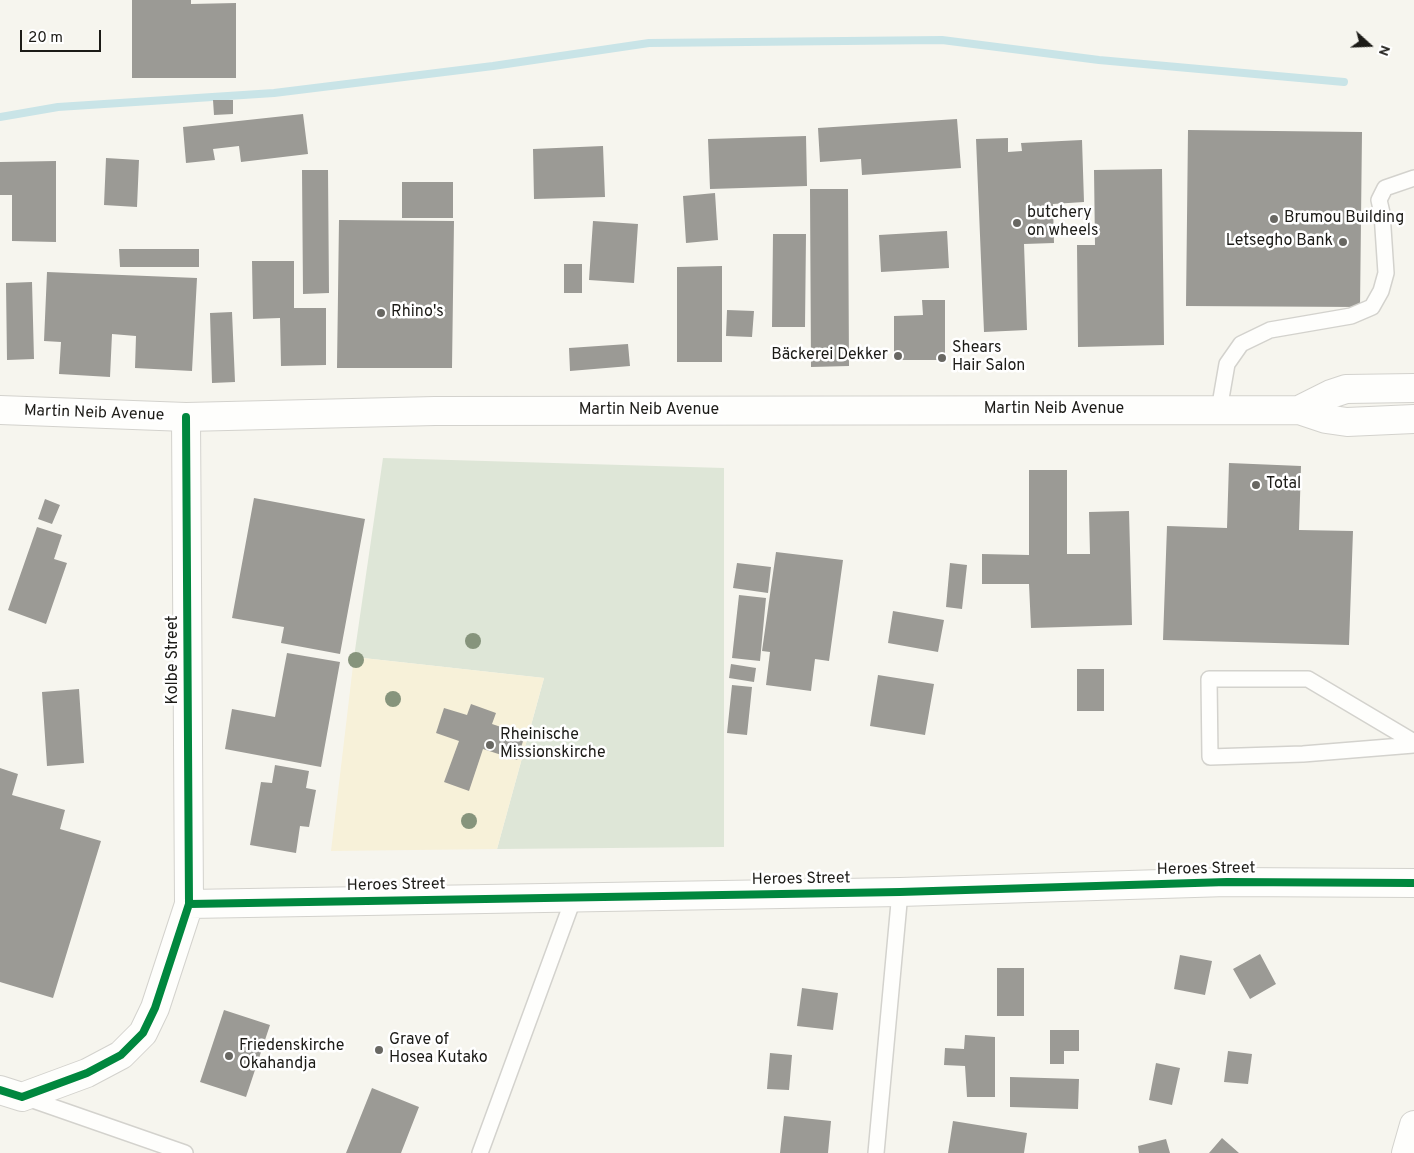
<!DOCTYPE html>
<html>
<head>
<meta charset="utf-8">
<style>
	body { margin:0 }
	#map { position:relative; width:1414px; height:1153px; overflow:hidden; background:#f6f5ee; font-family:Overpass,sans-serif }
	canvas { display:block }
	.north { position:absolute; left:1344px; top:20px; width:50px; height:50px; -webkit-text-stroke:4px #fff; paint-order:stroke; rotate:110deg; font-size:14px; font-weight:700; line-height:20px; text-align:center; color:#1c1b17 }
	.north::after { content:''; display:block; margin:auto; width:18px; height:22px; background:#1c1b17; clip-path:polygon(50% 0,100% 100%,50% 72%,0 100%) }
	.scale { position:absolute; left:20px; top:30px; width:81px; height:22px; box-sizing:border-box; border:2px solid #1c1b17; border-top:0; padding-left:6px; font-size:15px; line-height:18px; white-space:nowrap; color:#1c1b17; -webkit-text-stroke:4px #fff; paint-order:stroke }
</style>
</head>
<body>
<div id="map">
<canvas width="1414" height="1153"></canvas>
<div class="north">N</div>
<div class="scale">20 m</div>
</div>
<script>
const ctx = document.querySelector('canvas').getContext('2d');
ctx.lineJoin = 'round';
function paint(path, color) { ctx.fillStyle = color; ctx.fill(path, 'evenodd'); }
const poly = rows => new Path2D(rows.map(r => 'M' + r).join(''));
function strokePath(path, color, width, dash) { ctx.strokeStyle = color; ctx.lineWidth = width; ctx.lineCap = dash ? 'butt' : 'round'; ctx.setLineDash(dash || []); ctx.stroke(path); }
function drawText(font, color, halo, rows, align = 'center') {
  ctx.font = font + ' Overpass,sans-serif'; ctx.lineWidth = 5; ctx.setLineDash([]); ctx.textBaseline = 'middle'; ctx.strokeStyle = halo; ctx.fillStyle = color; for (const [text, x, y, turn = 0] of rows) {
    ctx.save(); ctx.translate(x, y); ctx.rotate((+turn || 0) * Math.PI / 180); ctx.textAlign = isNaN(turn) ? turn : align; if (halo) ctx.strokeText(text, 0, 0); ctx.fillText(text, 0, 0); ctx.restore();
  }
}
paint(poly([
	[383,458,724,468,724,847,497,849,544,678,354,657]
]), '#dee6d7');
paint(poly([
	[354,657,544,678,497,849,331,851]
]), '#f7f1d9');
strokePath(poly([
	[0,117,58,107,274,93,493,66,649,43,942,40,1099,60,1344,82]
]), '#c9e4e7', 8);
paint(poly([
	[132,0,191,0,191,4,236,3,236,78,132,78],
	[213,100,233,100,233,114,214,115],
	[303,114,308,154,241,162,239,146,213,149,215,160,186,163,183,127],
	[957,119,961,168,862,175,861,159,820,162,818,128],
	[1188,130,1362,132,1360,307,1186,306],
	[806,136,807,186,710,189,708,139],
	[1008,138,1008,152,1022,151,1021,143,1082,140,1084,202,1053,204,1054,243,1024,244,1027,330,984,332,976,139],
	[603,146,605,197,534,199,533,149],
	[106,158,139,160,137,207,104,205],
	[56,161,56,242,12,241,12,195,0,195,0,162],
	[1162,169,1164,345,1078,347,1077,245,1095,245,1094,170],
	[302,170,328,170,329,293,303,294],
	[402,182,453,182,453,218,402,218],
	[810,189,848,189,849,366,811,367],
	[715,193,718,240,686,243,683,196],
	[339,220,454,221,452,368,337,368],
	[593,221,638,224,634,283,589,280],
	[947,231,949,268,881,272,879,235],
	[773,234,806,234,805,327,772,327],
	[119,249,199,249,199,267,120,267],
	[252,261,294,261,294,308,326,308,326,365,281,366,280,318,253,319],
	[564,264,582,264,582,293,564,293],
	[722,266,722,362,677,362,677,267],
	[47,272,197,278,192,371,135,368,136,336,112,334,110,377,59,374,61,342,44,341],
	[32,282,34,359,7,360,6,283],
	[922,300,945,300,945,360,894,360,894,316,923,315],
	[727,310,754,311,752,337,726,336],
	[232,312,235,382,212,383,210,313],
	[628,344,630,366,570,371,569,348],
	[1229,463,1301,466,1299,530,1353,531,1349,645,1163,640,1167,526,1227,528],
	[1029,470,1067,470,1067,554,1090,554,1089,512,1129,511,1132,625,1031,628,1029,584,982,584,982,554,1029,555],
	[254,498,365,519,340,654,281,643,284,627,232,618],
	[45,499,60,505,52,524,38,519],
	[37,527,62,535,54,559,67,563,46,624,8,610],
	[776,552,843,560,829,661,815,659,811,691,766,685,770,652,762,651],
	[737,563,771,567,768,593,733,588],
	[950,563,967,565,962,609,946,607],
	[739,595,766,598,760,661,732,658],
	[893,611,944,620,938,652,888,643],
	[287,653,340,662,321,767,225,749,232,709,275,717],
	[731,664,756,668,754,682,729,678],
	[1077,669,1104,669,1104,711,1077,711],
	[878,675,934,684,925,735,870,726],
	[732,685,752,687,747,735,727,733],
	[79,689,84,763,47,766,42,692],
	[471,704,496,713,492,724,525,735,517,760,483,749,469,791,444,782,459,741,436,733,444,708,467,715],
	[275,765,309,771,306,788,316,790,309,827,300,826,296,853,250,845,261,782,272,783],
	[0,768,18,774,12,795,65,810,60,829,101,841,53,998,0,982],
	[1260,954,1276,984,1250,999,1233,969],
	[1180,955,1212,961,1205,995,1174,989],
	[997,968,1024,968,1024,1016,997,1016],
	[802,988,838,993,833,1030,797,1026],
	[224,1010,270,1025,246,1097,200,1082],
	[1050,1030,1079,1030,1079,1051,1064,1051,1064,1064,1050,1064],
	[965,1035,995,1037,995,1097,967,1097,965,1066,944,1065,945,1048,964,1049],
	[1228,1051,1252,1054,1248,1084,1224,1082],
	[770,1053,792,1055,789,1090,767,1089],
	[1156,1063,1180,1068,1172,1105,1149,1100],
	[1010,1077,1079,1079,1078,1109,1010,1107],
	[372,1088,419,1107,401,1153,346,1153],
	[784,1116,831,1121,828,1153,780,1153],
	[953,1121,1027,1133,1024,1153,948,1153],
	[1222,1138,1239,1153,1209,1153],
	[1166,1139,1170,1153,1139,1153,1138,1146]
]), '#9b9a95');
const lane = poly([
	[1219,410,1227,364,1241,344,1270,330,1351,316,1372,307,1381,291,1386,273,1382,213,1379,200,1385,188,1414,178],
	[1414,742,1308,679,1209,679,1210,757,1303,754,1414,745],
	[24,1097,185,1153],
	[480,1153,574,897],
	[876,1153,900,892]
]);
const street = poly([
	[189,904,900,892,1227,882,1414,883],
	[0,1090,22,1097,87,1073,121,1055,143,1033,155,1008,189,904,186,417],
	[1406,1153,1414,1125]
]);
const secondary = poly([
	[0,410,186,417,435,411,1299,410,1326,419,1347,422,1414,419],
	[1299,410,1331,394,1346,389,1414,388]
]);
strokePath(lane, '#d3d2cd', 18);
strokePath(street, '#d3d2cd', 30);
strokePath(secondary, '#d3d2cd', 30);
strokePath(lane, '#fefefc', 15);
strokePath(street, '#fefefc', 28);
strokePath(secondary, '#fefefc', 28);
strokePath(poly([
	[189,904,900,892,1227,882,1414,883],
	[0,1090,22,1097,87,1073,121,1055,143,1033,155,1008,189,904,186,417]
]), '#00873e', 8);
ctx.fillStyle = '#86947c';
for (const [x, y] of [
	[473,641],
	[356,660],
	[393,699],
	[469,821]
]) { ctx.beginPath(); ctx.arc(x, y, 8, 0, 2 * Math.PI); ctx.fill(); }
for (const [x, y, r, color] of [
	[1274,219,5,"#686762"],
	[1017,223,5,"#686762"],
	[1343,242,5,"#686762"],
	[381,313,5,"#686762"],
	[898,356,5,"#686762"],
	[942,358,5,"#686762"],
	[1256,485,5,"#686762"],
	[490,745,5,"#686762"],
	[379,1050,5,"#686762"],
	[229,1056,5,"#686762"]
]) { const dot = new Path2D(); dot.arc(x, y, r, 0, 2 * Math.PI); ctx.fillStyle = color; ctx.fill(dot); strokePath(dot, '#fff', 2); }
drawText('16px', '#1c1b17', '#fff', [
	["butchery",1027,214],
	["on wheels",1027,232],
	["Brumou Building",1284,219],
	["Letsegho Bank",1333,242,"right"],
	["Rhino's",391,313],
	["Shears",952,349],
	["Hair Salon",952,367],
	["Bäckerei Dekker",888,356,"right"],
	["Total",1266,485],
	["Rheinische",500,736],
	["Missionskirche",500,754],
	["Grave of",389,1041],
	["Hosea Kutako",389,1059],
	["Friedenskirche",239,1047],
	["Okahandja",239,1065]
], 'left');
drawText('16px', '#1c1b17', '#fff', [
	["Martin Neib Avenue",1054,410],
	["Martin Neib Avenue",649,411],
	["Martin Neib Avenue",94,414,2],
	["Kolbe Street",174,660,-90],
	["Heroes Street",1206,870,-1],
	["Heroes Street",801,880,-1],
	["Heroes Street",396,886,-1]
]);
</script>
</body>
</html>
